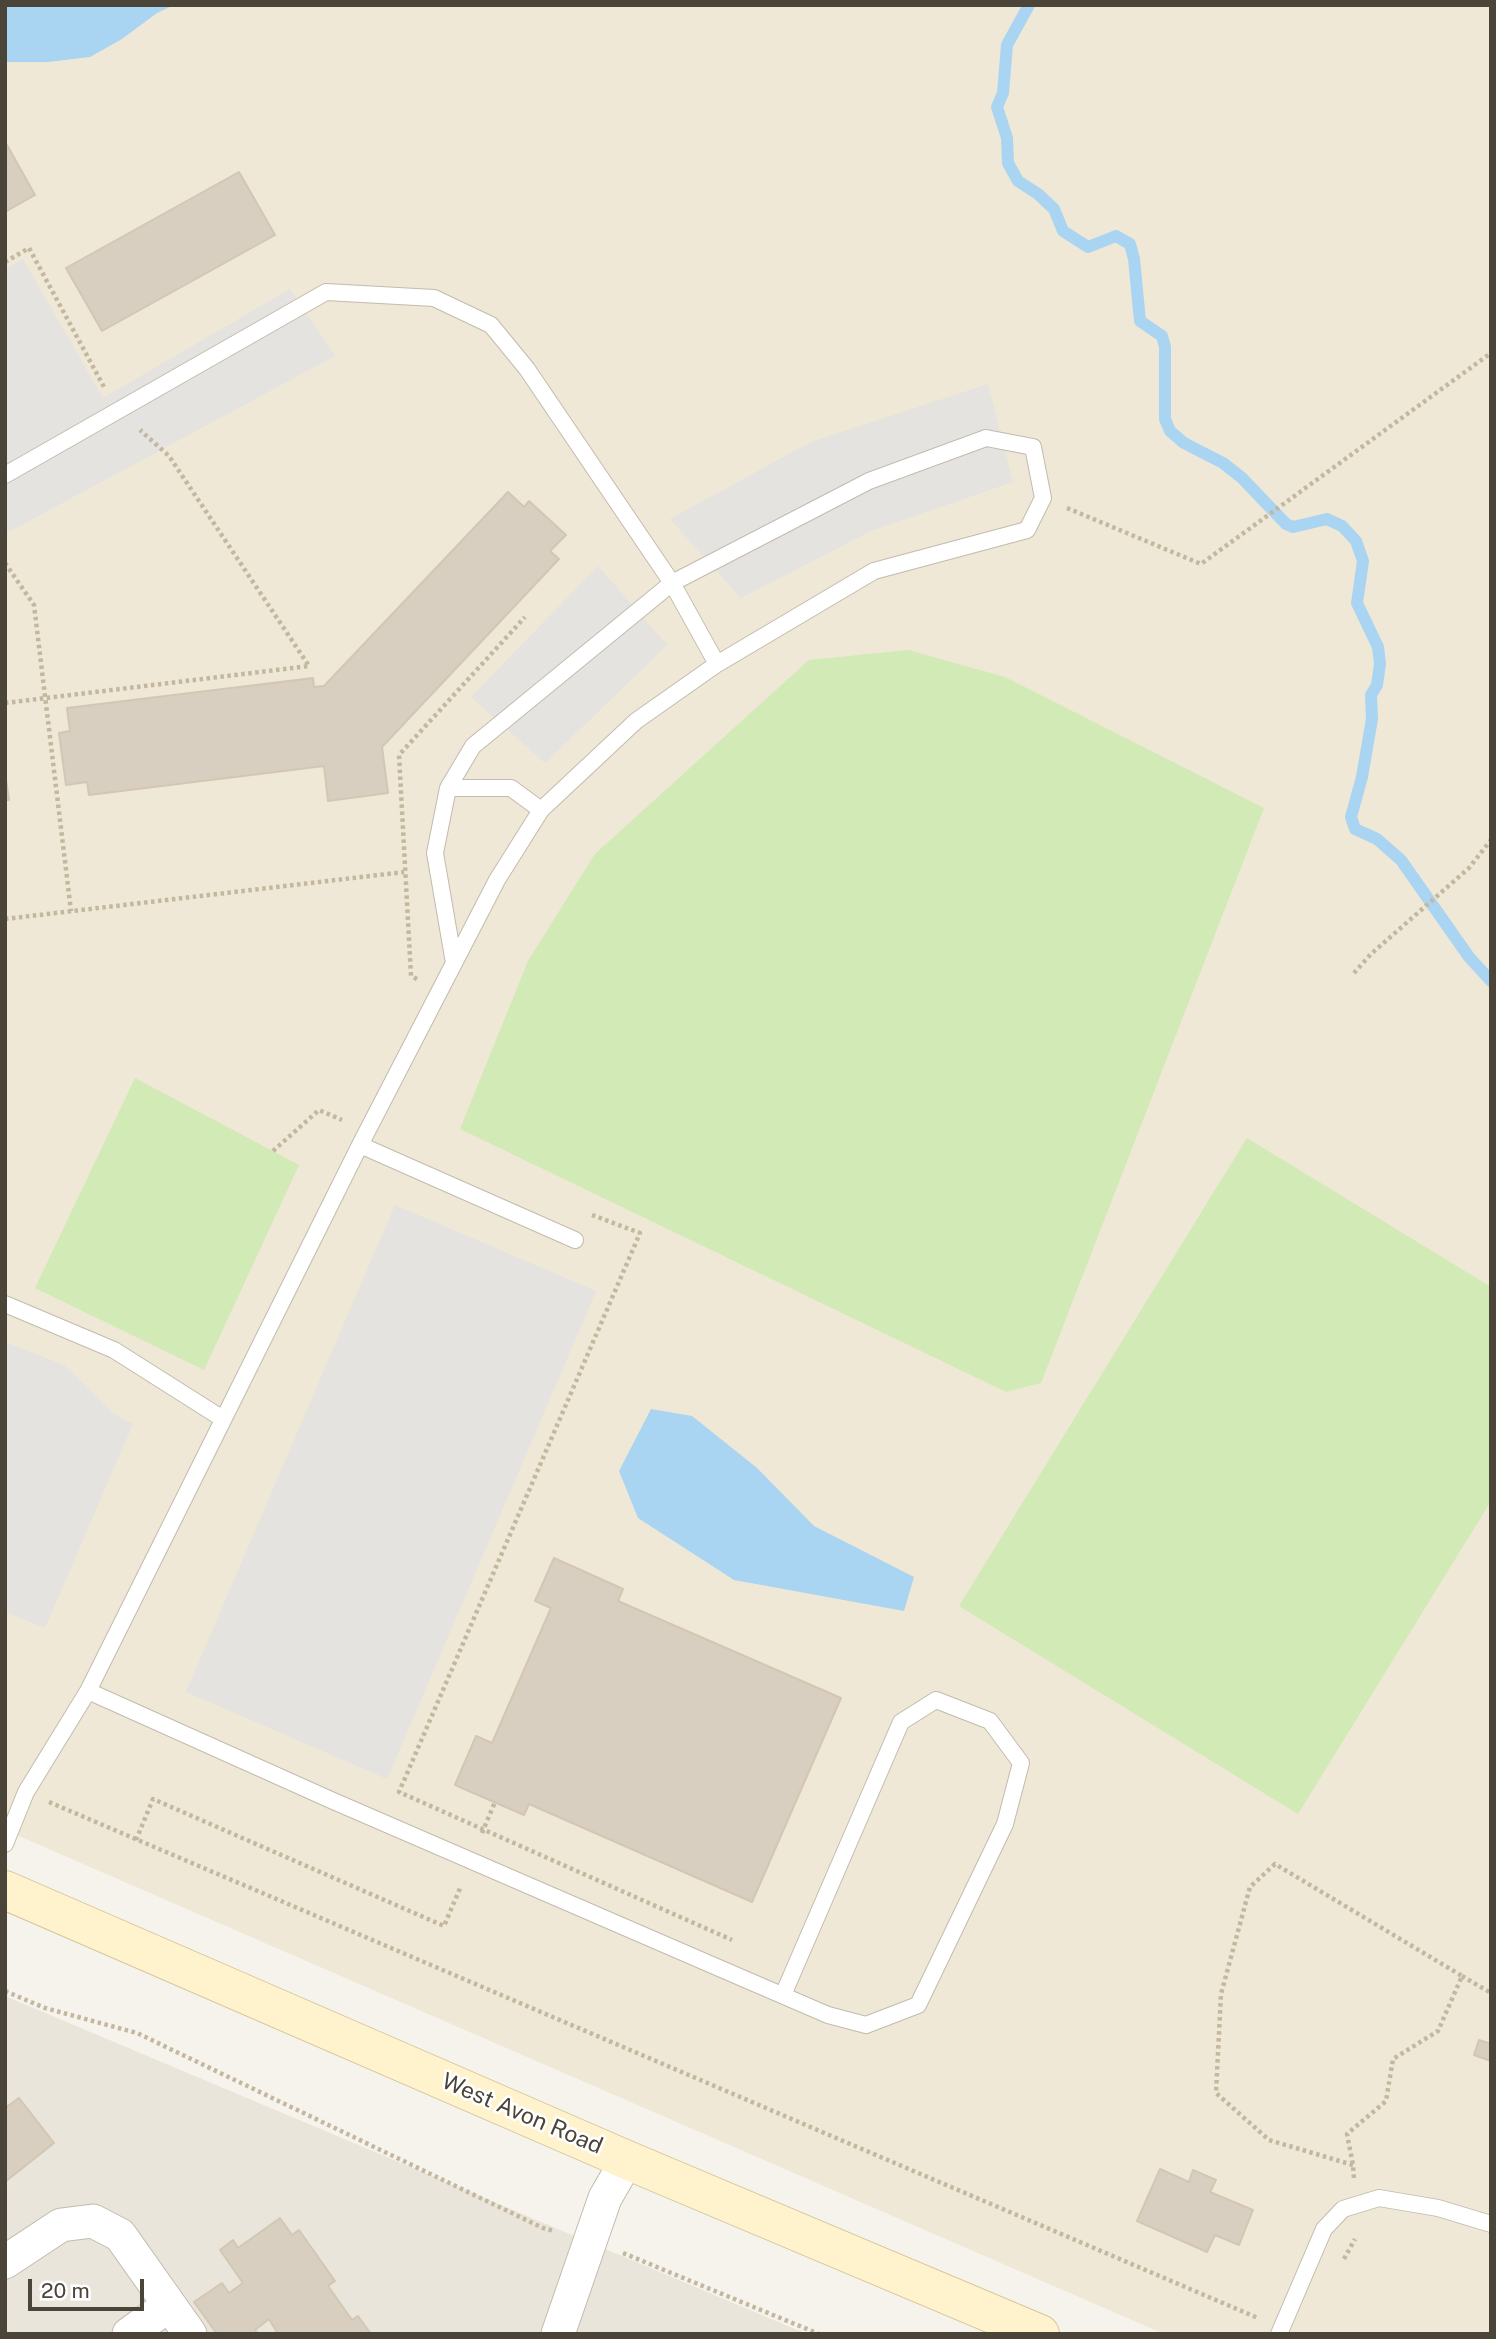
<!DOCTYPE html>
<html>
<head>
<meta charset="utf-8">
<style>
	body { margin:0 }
	#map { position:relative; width:1496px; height:2339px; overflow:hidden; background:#f6f3ec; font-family:"Public Sans",sans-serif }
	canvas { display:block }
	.frame { position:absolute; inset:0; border:7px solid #4b4439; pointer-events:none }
	.scale { position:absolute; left:28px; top:2279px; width:116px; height:32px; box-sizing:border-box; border:4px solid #4b4439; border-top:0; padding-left:9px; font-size:21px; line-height:24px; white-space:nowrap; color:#4b4439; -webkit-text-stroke:5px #fff; paint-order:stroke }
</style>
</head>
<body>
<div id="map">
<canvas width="1496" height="2339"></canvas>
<div class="frame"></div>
<div class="scale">20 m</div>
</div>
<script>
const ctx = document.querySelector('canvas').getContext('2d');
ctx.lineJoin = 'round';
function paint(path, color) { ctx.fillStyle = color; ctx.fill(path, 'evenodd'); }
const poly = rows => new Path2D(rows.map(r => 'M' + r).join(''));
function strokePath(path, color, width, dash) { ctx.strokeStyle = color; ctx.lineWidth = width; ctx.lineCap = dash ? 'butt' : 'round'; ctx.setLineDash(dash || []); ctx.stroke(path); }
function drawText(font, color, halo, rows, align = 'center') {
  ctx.font = font + ' "Public Sans",sans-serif'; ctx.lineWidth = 5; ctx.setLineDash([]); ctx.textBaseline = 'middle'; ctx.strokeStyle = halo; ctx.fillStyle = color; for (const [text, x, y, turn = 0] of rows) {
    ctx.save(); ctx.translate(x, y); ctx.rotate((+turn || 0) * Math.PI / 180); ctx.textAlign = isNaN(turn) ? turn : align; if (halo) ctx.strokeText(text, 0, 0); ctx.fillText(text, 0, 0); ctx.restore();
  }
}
paint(poly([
	[5,1996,807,2334,5,2334]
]), '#eae5da');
paint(poly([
	[5,5,1491,5,1491,2334,1164,2334,5,1830]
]), '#efe8d6');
paint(poly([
	[908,650,1005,677,1264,808,1041,1383,1006,1392,460,1129,528,961,595,854,809,660],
	[135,1078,299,1165,204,1370,35,1288],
	[1247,1138,1491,1287,1491,1501,1298,1814,959,1606]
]), '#d2eab5');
paint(poly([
	[23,259,103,398,290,289,335,356,5,534,5,269],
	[988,384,1013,482,871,531,741,598,670,519,811,442],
	[598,566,667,645,545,763,471,697],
	[395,1205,596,1291,387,1779,186,1692],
	[5,1342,64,1365,114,1414,133,1424,45,1628,5,1612]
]), '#e5e3e0');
paint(poly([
	[5,5,174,5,157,13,122,39,90,57,48,62,5,62],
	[651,1409,692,1416,757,1468,814,1526,914,1577,904,1611,734,1580,638,1518,619,1471]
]), '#a9d4f2');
strokePath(poly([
	[1029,5,1007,45,1003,93,997,107,1007,138,1008,163,1018,181,1038,194,1054,209,1063,231,1088,247,1116,236,1130,244,1134,259,1140,321,1162,336,1165,347,1165,419,1170,431,1184,443,1223,463,1242,478,1286,524,1293,527,1327,519,1342,526,1356,541,1363,561,1357,603,1378,647,1380,664,1377,685,1371,695,1372,719,1362,777,1351,817,1355,829,1377,839,1401,860,1469,957,1491,981]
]), '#a9d4f2', 12);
const building = poly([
	[7,145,35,195,5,212,5,146,7,145],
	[239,172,275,235,102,331,66,268,239,172],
	[508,492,524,507,529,501,566,535,550,551,559,559,382,747,388,793,328,801,324,766,89,795,87,782,66,785,59,733,70,731,67,708,313,678,314,687,324,686,508,492],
	[5,773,9,800,5,800,5,773],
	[554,1558,623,1589,618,1601,841,1698,752,1902,529,1804,524,1815,455,1785,476,1736,492,1743,551,1608,535,1601,554,1558],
	[1479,2040,1491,2044,1491,2061,1474,2055,1479,2040],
	[19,2098,54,2143,5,2182,5,2108,19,2098],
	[1160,2169,1189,2182,1193,2170,1216,2180,1210,2192,1253,2210,1239,2245,1215,2235,1207,2252,1137,2221,1160,2169],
	[280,2218,292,2235,299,2230,335,2281,328,2286,352,2320,358,2316,371,2334,278,2334,269,2319,255,2330,258,2334,217,2334,194,2302,222,2283,229,2293,243,2283,220,2250,233,2240,238,2248,280,2218]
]);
paint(building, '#d8cfc1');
strokePath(building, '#d3c7b4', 2);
const lane = poly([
	[5,475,326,292,434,298,491,325,527,369,672,583,869,481,986,438,1033,447,1043,498,1027,530,874,571,717,664,636,721,541,810,497,880,360,1145,88,1691,26,1792,5,1844],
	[448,788,435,853,454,963],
	[541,810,511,788,448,788,473,746,672,583,717,664],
	[360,1145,575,1240],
	[5,1304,114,1350,223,1419],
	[88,1691,331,1800,719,1968,828,2015,866,2025,918,2005,1005,1824,1021,1763,990,1721,936,1700,901,1722,783,1995],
	[1279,2334,1324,2229,1343,2209,1379,2198,1438,2208,1491,2224]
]);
const street = poly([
	[5,2262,61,2225,93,2221,120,2235,190,2334],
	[129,2334,169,2305],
	[558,2334,605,2198,627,2160]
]);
const secondary = poly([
	[5,1890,627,2160,1040,2334]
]);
strokePath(lane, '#c2bbae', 18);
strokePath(street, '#c2bbae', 35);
strokePath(secondary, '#d6c79b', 40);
strokePath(poly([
	[5,262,29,248,104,387],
	[1067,508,1201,564,1491,353],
	[5,563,34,605,71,911],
	[5,703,309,666,169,456,140,430],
	[5,919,404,872],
	[1354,973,1371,954,1469,868,1491,840],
	[417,979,411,976,399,755,525,617],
	[273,1151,319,1110,342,1120],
	[592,1215,640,1233,399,1792,732,1940],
	[49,1802,1258,2318],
	[482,1833,495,1802],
	[136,1840,153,1799,444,1926,461,1886],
	[1462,1976,1491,1993],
	[5,1991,45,2008,137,2033,543,2228,554,2231],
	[1353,2165,1269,2140,1216,2093,1221,1994,1250,1887,1275,1864,1462,1976,1438,2031,1393,2059,1386,2101,1347,2134,1353,2165,1354,2179],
	[623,2253,819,2334],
	[1344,2259,1355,2239]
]), '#c4b79f', 4.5, [3.5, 3.5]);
strokePath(lane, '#fff', 16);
strokePath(street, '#fff', 33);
strokePath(secondary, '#fff3cd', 38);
drawText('23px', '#4b4439', '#fff', [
	["West Avon Road",522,2114,23]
]);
</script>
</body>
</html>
